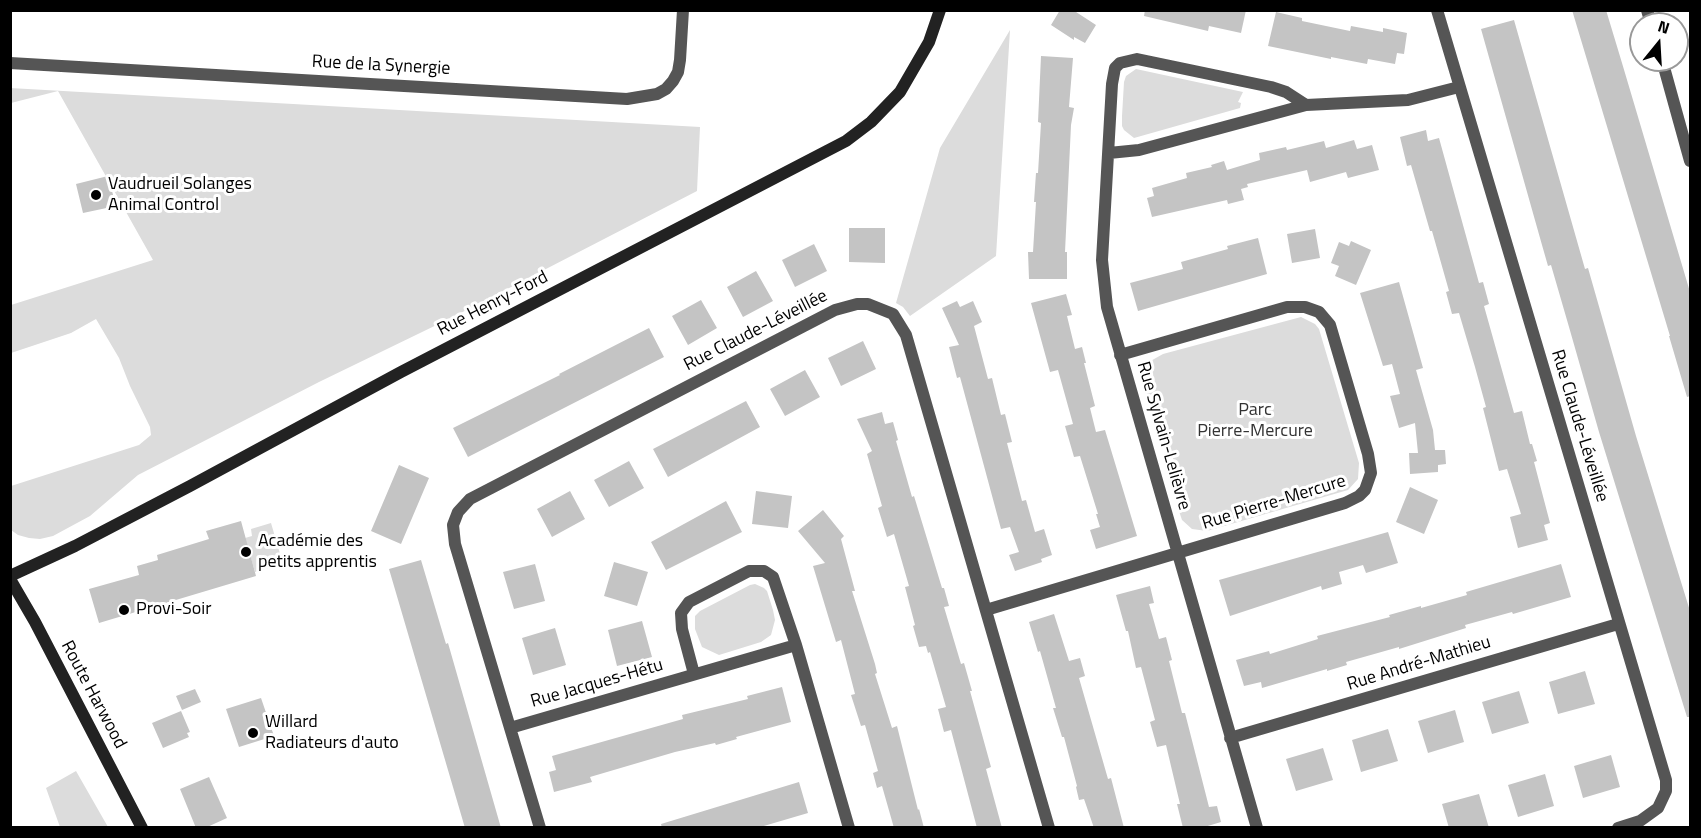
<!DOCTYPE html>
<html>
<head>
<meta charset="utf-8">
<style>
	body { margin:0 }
	#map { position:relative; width:1701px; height:838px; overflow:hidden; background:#fff; font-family:"Titillium Web",sans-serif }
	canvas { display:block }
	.frame { position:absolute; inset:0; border:12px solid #000; pointer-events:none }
	.north { position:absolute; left:1629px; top:12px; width:60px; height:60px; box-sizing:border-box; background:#fff; border:2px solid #999; border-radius:50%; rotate:18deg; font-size:16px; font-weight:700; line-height:24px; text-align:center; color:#000 }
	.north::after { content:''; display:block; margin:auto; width:21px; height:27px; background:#000; clip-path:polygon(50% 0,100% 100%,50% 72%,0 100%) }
</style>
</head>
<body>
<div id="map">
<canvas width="1701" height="838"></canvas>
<div class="frame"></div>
<div class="north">N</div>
</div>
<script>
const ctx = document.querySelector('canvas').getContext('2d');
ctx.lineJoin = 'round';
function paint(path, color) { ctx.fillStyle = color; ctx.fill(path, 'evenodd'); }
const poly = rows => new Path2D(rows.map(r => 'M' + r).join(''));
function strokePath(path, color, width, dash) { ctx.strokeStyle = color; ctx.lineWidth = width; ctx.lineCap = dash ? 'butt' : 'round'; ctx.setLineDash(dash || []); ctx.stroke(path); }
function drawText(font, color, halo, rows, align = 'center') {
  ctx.font = font + ' "Titillium Web",sans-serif'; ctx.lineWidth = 6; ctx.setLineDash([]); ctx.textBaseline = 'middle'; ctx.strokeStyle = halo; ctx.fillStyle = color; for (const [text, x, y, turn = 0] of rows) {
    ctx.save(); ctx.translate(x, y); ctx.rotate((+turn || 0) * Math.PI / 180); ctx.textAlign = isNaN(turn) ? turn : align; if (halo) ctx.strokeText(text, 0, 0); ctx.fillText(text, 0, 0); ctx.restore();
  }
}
paint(poly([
	[1010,30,996,256,910,316,903,307,896,303,940,148],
	[1136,69,1243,92,1238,102,1241,103,1240,108,1134,138,1124,130,1122,126,1122,116,1124,82,1126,76],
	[10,88,700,127,697,191,453,317,319,382,138,475,90,516,53,536,40,539,29,538,18,535,11,530,11,486,139,445,151,435,150,427,130,386,119,358,96,319,71,333,11,353,11,305,153,260,58,91,11,103],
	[1301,317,1315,324,1319,329,1359,463,1358,479,1348,490,1207,531,1192,529,1182,520,1178,508,1180,484,1161,414,1143,388,1141,378,1143,370,1147,363,1163,354],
	[271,523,283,564,255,572,245,538,252,536,251,529],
	[755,584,764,588,767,591,773,610,775,620,771,635,761,642,719,655,702,647,695,629,695,616,700,611,750,585],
	[76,771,108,827,60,827,46,788]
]), '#dcdcdc');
paint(poly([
	[1060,10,1073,10,1096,25,1085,43,1074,37,1074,40,1051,25],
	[1145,10,1246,10,1241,33,1209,26,1208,31,1144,16],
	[1572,10,1606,10,1622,63,1690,292,1690,396,1687,397,1669,336,1670,336],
	[1276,12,1302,18,1302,21,1350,31,1351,26,1383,32,1383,28,1407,33,1404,54,1397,53,1395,64,1368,59,1367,64,1331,57,1331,59,1268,46],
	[1514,20,1585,269,1588,268,1636,436,1690,611,1690,717,1687,717,1599,432,1569,327,1551,265,1548,266,1542,245,1481,29],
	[1041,56,1073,58,1069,107,1074,108,1071,125,1065,252,1067,252,1067,279,1029,279,1028,252,1033,252,1036,202,1034,202,1036,173,1038,173,1041,123,1038,122],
	[1426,130,1428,141,1439,138,1479,283,1483,282,1489,304,1484,306,1514,413,1522,411,1530,444,1532,444,1537,461,1534,462,1550,523,1544,525,1548,540,1518,548,1510,517,1521,514,1507,469,1499,471,1483,408,1486,407,1475,367,1459,313,1452,314,1446,292,1449,291,1432,231,1430,231,1411,165,1407,166,1400,137],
	[1354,140,1357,149,1372,145,1379,170,1348,178,1346,172,1310,182,1307,170,1247,184,1248,187,1241,189,1244,200,1228,204,1227,200,1152,217,1147,198,1154,196,1152,188,1187,178,1186,173,1212,167,1211,165,1224,161,1227,170,1260,160,1259,153,1286,147,1287,150,1324,141,1326,148],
	[108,176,116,206,83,213,76,184],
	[849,228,885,228,885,263,849,262],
	[1315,229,1320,258,1292,263,1287,234],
	[1258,238,1267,274,1138,311,1130,283,1183,269,1181,262,1228,249,1227,246],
	[1351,241,1371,250,1356,285,1335,276,1339,266,1331,263,1339,242,1349,246],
	[814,244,827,271,795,287,782,260],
	[756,271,773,301,743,317,727,287],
	[1399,282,1423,368,1416,370,1433,430,1435,450,1445,450,1446,464,1438,465,1438,472,1410,474,1409,453,1418,453,1415,423,1399,428,1390,396,1400,394,1392,364,1383,366,1360,293],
	[1066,294,1072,315,1067,316,1075,349,1082,347,1086,363,1084,363,1095,406,1090,408,1096,432,1105,430,1137,536,1096,549,1090,530,1100,527,1096,514,1098,514,1080,456,1074,457,1065,426,1073,424,1058,370,1050,372,1031,303],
	[701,300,717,328,688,345,672,316],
	[957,301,960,307,973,301,982,322,974,326,988,379,992,378,1001,415,1005,414,1012,442,1007,443,1022,501,1026,500,1035,532,1044,529,1052,555,1041,559,1042,562,1015,571,1009,555,1019,552,1010,527,1001,529,960,377,957,378,949,347,959,345,942,308],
	[649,328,664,357,468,457,453,428,560,375,559,374],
	[863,341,876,369,841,386,828,358],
	[805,370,820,397,785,416,770,389],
	[746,401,760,427,668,477,653,449],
	[882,412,885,424,893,422,898,440,896,441,912,497,914,496,942,588,944,588,949,606,944,607,961,664,964,663,972,691,970,691,991,767,986,769,1002,828,977,828,951,730,944,732,938,709,946,707,930,652,928,653,926,646,919,647,913,626,915,625,905,587,909,586,894,534,887,537,878,508,882,506,867,454,872,451,857,419],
	[629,461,644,488,609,507,594,480],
	[399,465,429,478,401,544,371,531],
	[1410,487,1438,500,1424,534,1396,522],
	[570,491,585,519,552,537,537,509],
	[756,491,792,496,788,528,752,524],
	[726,501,742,532,666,570,651,542],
	[823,510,844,536,841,539,855,591,852,591,875,664,877,673,875,674,892,728,897,726,918,810,919,809,924,828,894,828,882,786,877,788,873,773,878,771,865,725,861,726,851,695,855,694,841,640,836,642,813,566,825,563,798,531],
	[241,521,256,576,99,623,89,589,139,575,137,566,158,560,157,555,209,539,206,531],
	[1388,532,1398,563,1366,573,1363,565,1339,572,1342,584,1322,590,1321,586,1230,616,1219,580],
	[421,560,446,644,448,643,501,828,465,828,389,569],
	[614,562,648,572,637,606,604,596],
	[535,564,545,601,514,609,503,572],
	[1561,564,1571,597,1513,614,1512,612,1465,625,1466,628,1399,649,1399,647,1346,662,1347,665,1327,671,1327,669,1262,688,1261,682,1244,686,1236,660,1269,651,1270,654,1318,639,1317,636,1390,617,1389,615,1421,606,1421,608,1467,595,1466,592],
	[1150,586,1154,603,1149,604,1159,639,1166,637,1172,660,1169,661,1182,713,1185,713,1209,807,1217,806,1221,822,1201,828,1183,828,1177,804,1180,804,1166,745,1157,747,1150,722,1155,720,1141,667,1136,668,1128,631,1126,631,1116,595],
	[1054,614,1069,661,1080,658,1085,676,1079,678,1108,779,1111,778,1124,828,1094,828,1084,799,1079,800,1076,787,1077,786,1064,737,1062,737,1053,708,1056,708,1040,651,1038,652,1029,622],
	[642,621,652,657,617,666,608,630],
	[555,628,566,665,533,675,522,638],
	[1585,671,1595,704,1558,714,1549,682],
	[782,687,791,722,736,737,737,739,716,745,715,743,675,752,590,777,592,782,554,792,549,772,556,770,552,756,683,719,682,715,748,699,747,696],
	[195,689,201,702,182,710,176,696],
	[1519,691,1529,723,1492,734,1482,702],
	[261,698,274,736,239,747,226,709],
	[1455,710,1464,742,1428,753,1418,721],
	[181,711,190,732,187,733,189,737,163,748,152,723],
	[1388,729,1398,761,1361,772,1352,740],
	[1323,748,1333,780,1296,791,1286,759],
	[1611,755,1620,787,1583,798,1574,766],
	[1545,774,1554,806,1518,817,1508,785],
	[209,777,227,818,205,828,196,828,180,789],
	[799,782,808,813,757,828,662,828,661,824],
	[1479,794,1489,828,1449,828,1442,804]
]), '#c4c4c4');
strokePath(poly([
	[1437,10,1666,780,1666,791,1658,808,1640,821,1618,828],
	[1647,10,1651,24],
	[1662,60,1690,161],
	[10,63,627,99,657,94,666,89,673,81,678,72,680,60,683,10],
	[1109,153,1139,150,1306,105,1408,100,1459,87],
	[986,610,1345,503,1359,496,1365,490,1371,473,1368,454,1330,325,1319,312,1305,307,1287,307,1120,355],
	[694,674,682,629,681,613,689,602,749,571,764,571,773,577,796,645],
	[510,728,796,645,849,828],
	[1230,738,1618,624],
	[540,828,455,544,453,525,458,512,470,499,835,310,857,304,868,304,893,314,906,335,1049,828],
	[1257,828,1107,307,1102,260,1112,84,1115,68,1120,63,1137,59,1271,87,1286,92,1306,105]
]), '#555', 12);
strokePath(poly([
	[10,576,75,546,190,486,401,372,846,141,871,122,900,92,929,42,940,10],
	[10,579,35,622,142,828]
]), '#222', 12);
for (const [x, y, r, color] of [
	[96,195,6,"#000"],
	[246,552,6,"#000"],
	[124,610,6,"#000"],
	[253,733,6,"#000"]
]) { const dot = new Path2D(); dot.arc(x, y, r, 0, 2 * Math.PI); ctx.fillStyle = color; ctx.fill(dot); strokePath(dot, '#fff', 2); }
drawText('18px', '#000', '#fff', [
	["Rue de la Synergie",381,66,3],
	["Rue Henry-Ford",493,304,-27],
	["Rue Claude-Léveillée",756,331,-27],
	["Rue Claude-Léveillée",1579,426,73],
	["Rue Sylvain-Lelièvre",1163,436,74],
	["Rue Pierre-Mercure",1274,503,-17],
	["Rue André-Mathieu",1419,664,-17],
	["Rue Jacques-Hétu",597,684,-16],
	["Route Harwood",93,695,62]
]);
drawText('18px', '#000', '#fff', [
	["Vaudrueil Solanges",108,185],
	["Animal Control",108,206],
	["Académie des",258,542],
	["petits apprentis",258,563],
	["Provi-Soir",136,610],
	["Willard",265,723],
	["Radiateurs d'auto",265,744]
], 'left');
drawText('18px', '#333', '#fff', [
	["Parc",1255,411],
	["Pierre-Mercure",1255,432]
]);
</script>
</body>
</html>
